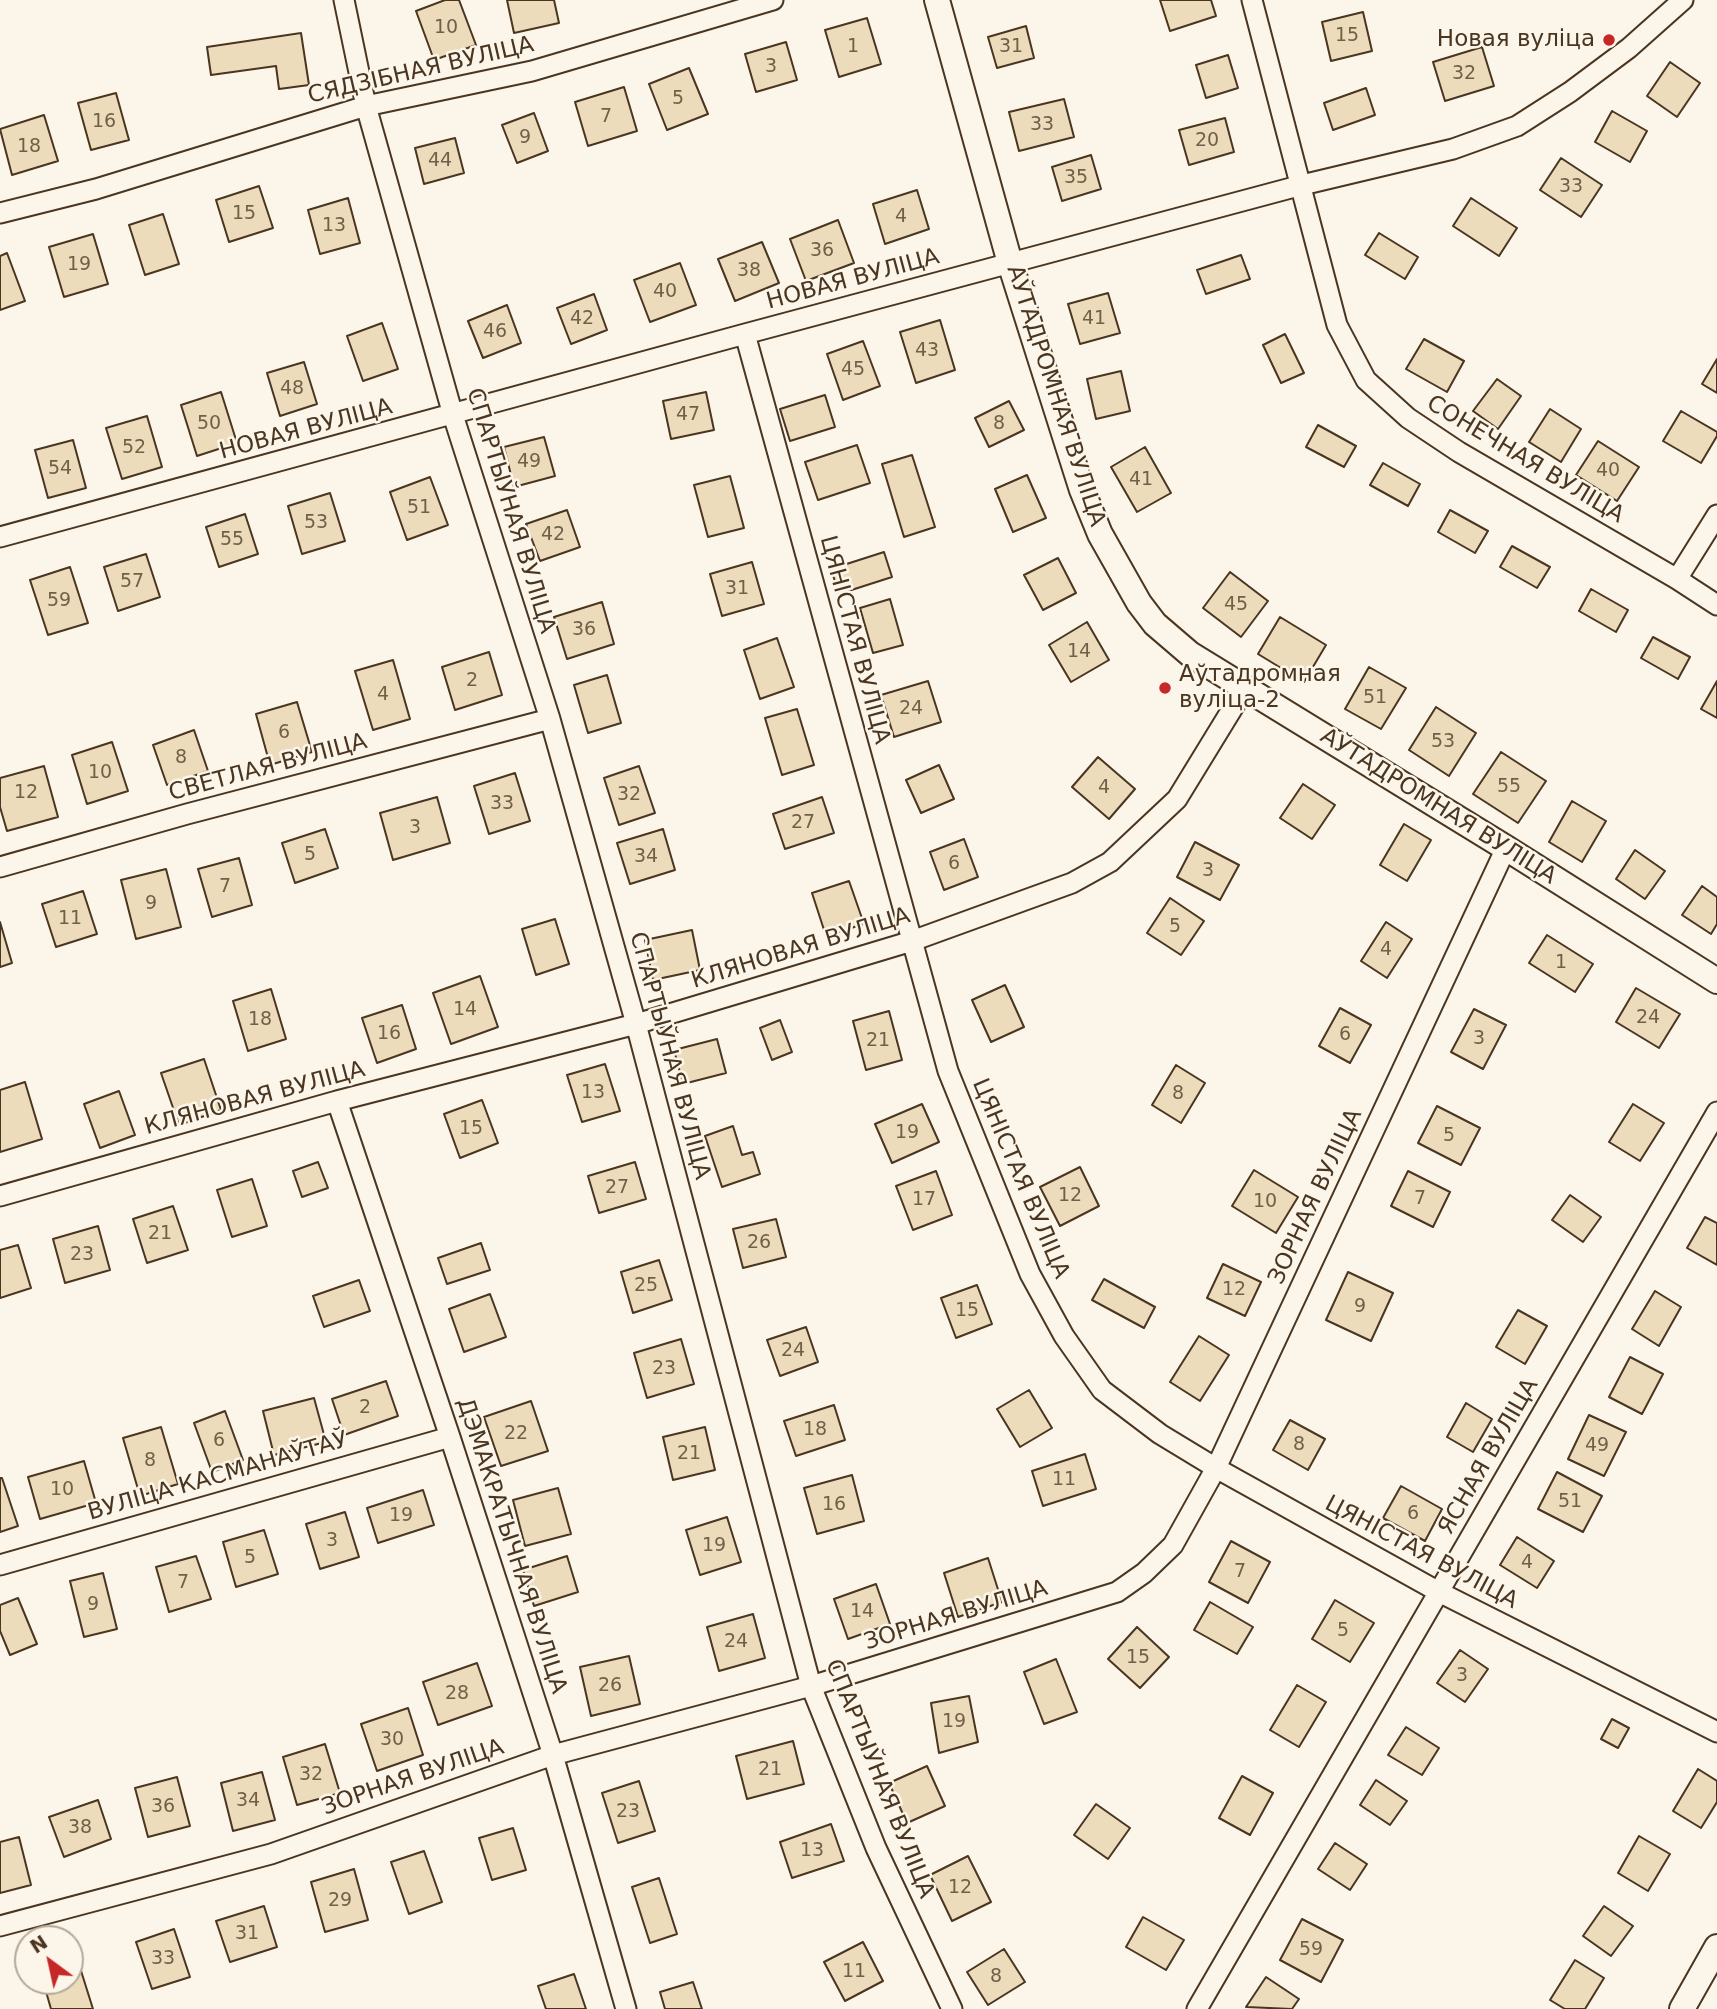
<!DOCTYPE html>
<html>
<head>
<meta charset="utf-8">
<style>
	body { margin:0 }
	#map { position:relative; width:1717px; height:2009px; overflow:hidden; background:#fbf6e9; font-family:"DejaVu Sans",sans-serif }
	canvas { display:block }
	.north { position:absolute; left:14px; top:1925px; width:70px; height:70px; box-sizing:border-box; background:#fbf6e9; border:2px solid #b4a999; border-radius:50%; rotate:327deg; font-size:19px; font-weight:700; line-height:28px; text-align:center; color:#4a3520 }
	.north::after { content:''; display:block; margin:auto; width:24px; height:32px; background:#c62828; clip-path:polygon(50% 0,100% 100%,50% 72%,0 100%) }
</style>
</head>
<body>
<div id="map">
<canvas width="1717" height="2009"></canvas>
<div class="north">N</div>
</div>
<script>
const ctx = document.querySelector('canvas').getContext('2d');
ctx.lineJoin = 'round';
function paint(path, color) { ctx.fillStyle = color; ctx.fill(path, 'evenodd'); }
const poly = rows => new Path2D(rows.map(r => 'M' + r).join(''));
function strokePath(path, color, width, dash) { ctx.strokeStyle = color; ctx.lineWidth = width; ctx.lineCap = dash ? 'butt' : 'round'; ctx.setLineDash(dash || []); ctx.stroke(path); }
function drawText(font, color, halo, rows, align = 'center') {
  ctx.font = font + ' "DejaVu Sans",sans-serif'; ctx.lineWidth = 5; ctx.setLineDash([]); ctx.textBaseline = 'middle'; ctx.strokeStyle = halo; ctx.fillStyle = color; for (const [text, x, y, turn = 0] of rows) {
    ctx.save(); ctx.translate(x, y); ctx.rotate((+turn || 0) * Math.PI / 180); ctx.textAlign = isNaN(turn) ? turn : align; if (halo) ctx.strokeText(text, 0, 0); ctx.fillText(text, 0, 0); ctx.restore();
  }
}
const building = poly([
	[445,0,459,0,476,45,434,60,416,11,445,0],
	[507,0,554,0,559,23,514,33,507,0],
	[1160,0,1211,0,1216,16,1170,31,1160,0],
	[1363,12,1372,51,1331,61,1322,22,1363,12],
	[867,18,881,64,839,77,825,30,867,18],
	[1026,26,1034,58,997,68,988,37,1026,26],
	[301,33,309,85,279,89,276,66,211,75,207,47,301,33],
	[786,42,797,80,756,92,745,54,786,42],
	[1482,47,1494,86,1445,101,1433,62,1482,47],
	[1228,55,1238,88,1206,98,1196,65,1228,55],
	[1670,62,1700,83,1677,117,1647,96,1670,62],
	[689,68,708,114,667,130,649,84,689,68],
	[624,87,637,131,588,146,575,102,624,87],
	[1366,88,1375,115,1333,130,1324,103,1366,88],
	[116,93,129,140,91,150,78,103,116,93],
	[1064,99,1074,137,1019,151,1009,112,1064,99],
	[1612,111,1647,131,1630,162,1595,142,1612,111],
	[534,113,548,151,517,163,502,125,534,113],
	[44,115,58,161,12,175,0,129,44,115],
	[1225,118,1234,152,1189,165,1179,130,1225,118],
	[455,138,464,173,424,184,415,148,455,138],
	[1091,155,1101,189,1062,201,1052,167,1091,155],
	[1561,158,1602,185,1581,217,1540,190,1561,158],
	[259,186,273,228,229,242,216,200,259,186],
	[917,190,929,229,885,244,873,204,917,190],
	[348,198,360,243,320,254,308,210,348,198],
	[1471,198,1517,228,1499,256,1453,226,1471,198],
	[163,214,179,264,145,275,129,225,163,214],
	[838,220,854,263,806,281,790,239,838,220],
	[1379,233,1418,257,1405,279,1365,255,1379,233],
	[93,234,108,284,64,297,49,247,93,234],
	[762,242,779,283,735,301,718,259,762,242],
	[7,253,25,301,0,310,0,256,7,253],
	[1241,255,1250,279,1206,294,1197,270,1241,255],
	[680,263,696,305,650,322,634,280,680,263],
	[1108,293,1120,333,1080,344,1068,304,1108,293],
	[594,294,607,330,571,344,557,308,594,294],
	[507,305,521,343,483,358,468,321,507,305],
	[940,320,955,370,916,383,900,332,940,320],
	[382,323,398,369,363,381,347,336,382,323],
	[1285,334,1304,373,1281,383,1263,345,1285,334],
	[1424,339,1464,361,1447,392,1406,369,1424,339],
	[863,341,880,386,843,400,827,354,863,341],
	[1717,359,1717,393,1702,384,1717,359],
	[304,362,317,404,280,416,267,373,304,362],
	[1121,371,1130,411,1096,419,1087,379,1121,371],
	[1497,379,1521,396,1498,429,1473,411,1497,379],
	[221,392,237,443,197,456,181,405,221,392],
	[706,392,714,430,671,439,663,401,706,392],
	[825,395,835,427,790,441,780,409,825,395],
	[1009,401,1024,430,989,447,975,418,1009,401],
	[1550,409,1581,429,1561,462,1529,442,1550,409],
	[1681,411,1717,432,1717,436,1701,463,1663,441,1681,411],
	[147,416,162,467,122,479,106,428,147,416],
	[1318,425,1356,446,1344,467,1306,447,1318,425],
	[544,437,555,476,514,487,504,447,544,437],
	[73,440,86,488,48,498,35,450,73,440],
	[1598,441,1639,467,1617,501,1576,475,1598,441],
	[857,445,870,483,818,500,805,462,857,445],
	[1145,447,1171,493,1137,512,1111,467,1145,447],
	[912,455,935,527,904,537,882,464,912,455],
	[1383,463,1420,484,1408,506,1370,485,1383,463],
	[1027,475,1046,518,1013,532,995,489,1027,475],
	[730,476,744,528,708,537,694,485,730,476],
	[430,477,448,525,407,540,390,492,430,477],
	[330,493,345,541,302,554,288,506,330,493],
	[567,510,580,547,540,561,526,524,567,510],
	[1450,510,1488,531,1475,553,1438,532,1450,510],
	[245,514,258,554,219,567,206,527,245,514],
	[1512,546,1550,567,1537,588,1500,567,1512,546],
	[884,552,892,577,839,594,831,569,884,552],
	[146,554,160,597,118,611,104,567,146,554],
	[1058,558,1076,593,1043,610,1024,575,1058,558],
	[752,562,764,604,722,616,710,574,752,562],
	[70,567,88,623,48,635,30,580,70,567],
	[1230,572,1268,601,1241,637,1203,608,1230,572],
	[1591,589,1628,610,1616,632,1579,611,1591,589],
	[890,599,903,645,873,653,860,608,890,599],
	[602,602,614,644,567,659,554,617,602,602],
	[1280,617,1326,645,1304,682,1258,654,1280,617],
	[1087,622,1109,660,1071,682,1049,645,1087,622],
	[1653,637,1690,657,1678,679,1641,658,1653,637],
	[777,638,794,687,760,699,744,650,777,638],
	[489,652,502,695,455,710,442,667,489,652],
	[393,660,410,719,373,730,355,671,393,660],
	[1369,667,1406,688,1381,729,1345,709,1369,667],
	[607,675,621,723,588,733,574,685,607,675],
	[928,681,941,722,894,737,881,695,928,681],
	[1717,681,1717,718,1701,709,1717,681],
	[297,702,312,752,270,765,256,714,297,702],
	[1436,707,1476,733,1449,776,1409,750,1436,707],
	[797,709,814,765,782,775,765,718,797,709],
	[194,730,208,771,167,785,153,745,194,730],
	[112,742,128,791,87,804,72,755,112,742],
	[1501,752,1546,781,1518,823,1473,794,1501,752],
	[1098,757,1135,789,1109,819,1072,787,1098,757],
	[939,765,954,799,921,813,906,780,939,765],
	[44,766,58,817,7,831,0,807,0,778,44,766],
	[639,766,655,813,619,825,604,778,639,766],
	[515,773,530,821,489,834,474,786,515,773],
	[1303,784,1335,805,1312,839,1280,818,1303,784],
	[437,797,450,843,393,860,380,813,437,797],
	[822,797,834,833,785,849,773,814,822,797],
	[1572,801,1606,821,1582,862,1549,842,1572,801],
	[1404,824,1431,840,1407,881,1380,865,1404,824],
	[325,829,338,868,295,883,282,843,325,829],
	[663,829,675,870,630,884,617,843,663,829],
	[964,839,978,877,944,890,930,852,964,839],
	[1195,842,1239,865,1220,900,1177,877,1195,842],
	[1635,850,1665,871,1645,899,1616,879,1635,850],
	[239,858,252,905,212,917,198,869,239,858],
	[166,869,181,927,136,939,121,880,166,869],
	[849,881,864,924,826,936,812,893,849,881],
	[1702,886,1717,897,1717,924,1711,934,1682,915,1702,886],
	[83,891,97,934,56,947,42,904,83,891],
	[1170,898,1204,921,1181,955,1147,933,1170,898],
	[555,919,569,964,536,975,522,929,555,919],
	[0,922,12,963,0,967,0,922],
	[1386,922,1412,939,1387,978,1361,961,1386,922],
	[692,930,700,970,653,980,645,940,692,930],
	[1547,935,1593,964,1575,992,1529,963,1547,935],
	[480,976,498,1027,451,1044,433,993,480,976],
	[1005,985,1024,1027,991,1042,972,1000,1005,985],
	[1636,988,1680,1014,1659,1048,1616,1022,1636,988],
	[271,989,286,1039,248,1051,233,1001,271,989],
	[402,1005,416,1049,377,1063,362,1018,402,1005],
	[1340,1008,1371,1025,1350,1063,1319,1046,1340,1008],
	[1474,1009,1506,1025,1483,1069,1451,1052,1474,1009],
	[889,1011,902,1060,866,1070,853,1021,889,1011],
	[780,1020,792,1052,772,1060,760,1028,780,1020],
	[717,1039,726,1073,683,1084,674,1050,717,1039],
	[204,1059,221,1110,179,1125,161,1073,204,1059],
	[605,1064,620,1111,582,1122,567,1075,605,1064],
	[1176,1065,1205,1083,1181,1123,1152,1105,1176,1065],
	[25,1082,42,1139,0,1152,0,1090,25,1082],
	[119,1091,135,1135,100,1148,84,1104,119,1091],
	[482,1100,498,1143,460,1158,444,1114,482,1100],
	[922,1104,939,1142,892,1163,875,1124,922,1104],
	[1633,1104,1664,1123,1640,1161,1609,1142,1633,1104],
	[1437,1106,1480,1128,1461,1165,1418,1143,1437,1106],
	[733,1126,742,1155,753,1152,760,1174,722,1187,705,1136,733,1126],
	[318,1162,328,1188,302,1197,293,1171,318,1162],
	[635,1162,646,1199,599,1213,588,1176,635,1162],
	[1080,1167,1099,1206,1060,1226,1040,1187,1080,1167],
	[1254,1170,1298,1197,1276,1233,1232,1206,1254,1170],
	[936,1171,952,1215,913,1230,896,1186,936,1171],
	[1408,1171,1450,1192,1433,1227,1391,1206,1408,1171],
	[252,1179,267,1226,232,1237,217,1190,252,1179],
	[1570,1195,1601,1217,1583,1242,1552,1220,1570,1195],
	[173,1206,188,1250,147,1263,133,1219,173,1206],
	[1705,1217,1717,1223,1717,1265,1687,1248,1705,1217],
	[776,1219,786,1257,743,1268,733,1229,776,1219],
	[98,1226,110,1270,65,1283,53,1239,98,1226],
	[481,1243,490,1270,447,1284,438,1258,481,1243],
	[18,1245,31,1288,0,1298,0,1250,18,1245],
	[659,1260,672,1300,633,1313,621,1272,659,1260],
	[1223,1264,1261,1282,1245,1316,1207,1298,1223,1264],
	[1348,1272,1393,1293,1371,1341,1326,1320,1348,1272],
	[1104,1279,1155,1307,1144,1328,1092,1300,1104,1279],
	[359,1280,370,1311,324,1327,313,1296,359,1280],
	[977,1285,992,1324,956,1338,941,1298,977,1285],
	[1655,1291,1681,1307,1659,1346,1632,1329,1655,1291],
	[490,1294,506,1337,464,1352,449,1309,490,1294],
	[1518,1310,1547,1326,1525,1364,1496,1347,1518,1310],
	[806,1327,818,1362,780,1376,767,1340,806,1327],
	[1199,1336,1229,1355,1200,1401,1170,1382,1199,1336],
	[681,1339,694,1384,647,1398,634,1353,681,1339],
	[1630,1357,1663,1374,1642,1414,1609,1397,1630,1357],
	[386,1381,398,1416,344,1435,332,1399,386,1381],
	[1029,1390,1052,1428,1020,1447,997,1409,1029,1390],
	[314,1398,326,1442,274,1455,263,1411,314,1398],
	[531,1401,548,1451,501,1466,484,1417,531,1401],
	[1466,1403,1492,1419,1473,1452,1447,1437,1466,1403],
	[834,1405,845,1440,796,1456,784,1421,834,1405],
	[225,1411,243,1460,212,1472,194,1423,225,1411],
	[1589,1415,1626,1432,1604,1476,1568,1459,1589,1415],
	[1290,1420,1325,1439,1308,1470,1273,1450,1290,1420],
	[161,1427,178,1484,140,1496,123,1438,161,1427],
	[705,1427,715,1470,673,1480,663,1437,705,1427],
	[1085,1454,1096,1489,1043,1506,1032,1471,1085,1454],
	[84,1461,96,1503,40,1519,28,1477,84,1461],
	[1557,1472,1602,1496,1583,1532,1538,1509,1557,1472],
	[852,1475,864,1521,817,1534,804,1488,852,1475],
	[0,1478,2,1478,18,1526,0,1532,0,1478],
	[1401,1486,1442,1509,1425,1541,1383,1518,1401,1486],
	[558,1488,571,1534,525,1546,513,1500,558,1488],
	[423,1490,434,1525,378,1543,367,1508,423,1490],
	[345,1512,359,1557,320,1569,306,1524,345,1512],
	[727,1517,741,1562,700,1575,686,1530,727,1517],
	[264,1530,278,1574,236,1587,223,1542,264,1530],
	[1517,1537,1554,1561,1537,1588,1500,1565,1517,1537],
	[1231,1541,1270,1562,1248,1603,1209,1582,1231,1541],
	[196,1556,211,1599,169,1612,156,1567,196,1556],
	[567,1556,578,1592,534,1606,523,1570,567,1556],
	[988,1558,1002,1602,958,1617,944,1573,988,1558],
	[103,1573,117,1629,84,1637,70,1581,103,1573],
	[876,1584,890,1624,848,1639,834,1599,876,1584],
	[18,1598,37,1644,10,1655,0,1631,0,1605,18,1598],
	[1335,1600,1374,1623,1350,1662,1312,1639,1335,1600],
	[1210,1602,1253,1627,1237,1654,1194,1630,1210,1602],
	[753,1614,765,1658,719,1671,707,1627,753,1614],
	[1137,1627,1169,1657,1140,1688,1108,1659,1137,1627],
	[1460,1650,1488,1669,1465,1702,1437,1683,1460,1650],
	[629,1656,640,1704,591,1716,580,1667,629,1656],
	[1056,1659,1077,1712,1044,1724,1024,1672,1056,1659],
	[477,1663,492,1706,438,1725,423,1682,477,1663],
	[1297,1685,1326,1702,1299,1747,1270,1730,1297,1685],
	[969,1696,978,1742,939,1753,931,1703,969,1696],
	[408,1708,423,1755,377,1771,361,1724,408,1708],
	[1612,1719,1629,1728,1618,1748,1601,1739,1612,1719],
	[1406,1727,1439,1748,1422,1775,1388,1755,1406,1727],
	[793,1741,804,1784,747,1799,736,1756,793,1741],
	[325,1744,340,1793,297,1805,283,1757,325,1744],
	[927,1766,945,1806,907,1823,889,1783,927,1766],
	[1698,1769,1717,1781,1717,1802,1701,1828,1673,1811,1698,1769],
	[262,1772,275,1820,233,1831,221,1783,262,1772],
	[1242,1776,1273,1793,1250,1835,1219,1818,1242,1776],
	[177,1777,190,1826,148,1837,135,1788,177,1777],
	[1376,1780,1407,1801,1390,1825,1360,1805,1376,1780],
	[639,1781,655,1831,618,1843,602,1793,639,1781],
	[98,1800,111,1839,64,1857,49,1817,98,1800],
	[1096,1804,1130,1828,1108,1859,1074,1835,1096,1804],
	[831,1824,844,1861,792,1878,780,1842,831,1824],
	[513,1828,526,1870,492,1880,479,1838,513,1828],
	[1639,1836,1670,1854,1648,1891,1618,1873,1639,1836],
	[19,1837,31,1885,0,1893,0,1842,19,1837],
	[1335,1843,1367,1864,1350,1890,1318,1869,1335,1843],
	[424,1851,442,1902,409,1914,391,1862,424,1851],
	[968,1856,991,1902,952,1921,930,1875,968,1856],
	[354,1869,368,1920,325,1932,311,1882,354,1869],
	[659,1878,677,1934,650,1943,632,1887,659,1878],
	[264,1906,277,1947,230,1962,216,1921,264,1906],
	[1604,1906,1633,1926,1611,1956,1583,1936,1604,1906],
	[1143,1917,1184,1940,1166,1970,1126,1947,1143,1917],
	[1302,1919,1343,1940,1321,1982,1280,1960,1302,1919],
	[174,1929,190,1977,152,1989,136,1942,174,1929],
	[863,1942,883,1981,845,2001,824,1962,863,1942],
	[1004,1949,1025,1982,988,2005,967,1972,1004,1949],
	[77,1958,93,2009,51,2009,43,1981,70,1981,70,1960,77,1958],
	[1575,1960,1604,1978,1585,2009,1565,2009,1550,2000,1575,1960],
	[574,1974,586,2009,546,2009,538,1986,574,1974],
	[1266,1977,1299,1999,1292,2009,1246,2007,1266,1977],
	[693,1982,702,2009,665,2009,660,1992,693,1982]
]);
paint(building, '#ecdcbc');
strokePath(building, '#4a3520', 2);
const minor = poly([
	[344,0,366,106,453,415,550,719,636,1024,811,1686,876,1848,952,2009],
	[1252,0,1337,325,1366,380,1408,418,1459,452,1677,579,1717,605],
	[0,213,96,189,366,106,532,71,773,0],
	[745,334,948,1071,1030,1274,1064,1336,1102,1390,1160,1434,1216,1468,1439,1592,1717,1732],
	[0,537,745,334,1302,185,1453,149,1517,126,1570,92,1629,48,1683,0],
	[1677,579,1717,515],
	[0,867,187,814,550,719],
	[337,1101,450,1437,553,1755,626,2009],
	[0,1196,337,1101,636,1024,912,941,1072,883,1110,862,1177,799,1245,688],
	[0,1565,450,1437],
	[0,1926,271,1854,553,1755,811,1686,1117,1592,1144,1573,1173,1545,1216,1468,1506,848],
	[1197,2009,1717,1112]
]);
const tertiary = poly([
	[937,0,1010,263,1082,490,1100,534,1139,603,1155,624,1190,654,1506,848,1717,981],
	[1682,2009,1717,1947]
]);
strokePath(minor, '#4a3520', 23);
strokePath(tertiary, '#4a3520', 28);
strokePath(minor, '#fbf6e9', 19);
strokePath(tertiary, '#fbf6e9', 24);
for (const [x, y, r, color] of [
	[1609,40,7,"#c62828"],
	[1165,688,7,"#c62828"]
]) { const dot = new Path2D(); dot.arc(x, y, r, 0, 2 * Math.PI); ctx.fillStyle = color; ctx.fill(dot); strokePath(dot, '#fbf6e9', 2.5); }
drawText('19px', '#725f47', null, [
	["10",446,28],
	["15",1347,36],
	["1",853,47],
	["31",1011,47],
	["3",771,67],
	["32",1464,74],
	["5",678,99],
	["7",606,117],
	["16",104,122],
	["33",1042,125],
	["9",525,138],
	["20",1207,141],
	["18",29,147],
	["44",440,161],
	["35",1076,178],
	["33",1571,187],
	["15",244,214],
	["4",901,217],
	["13",334,226],
	["36",822,251],
	["19",79,265],
	["38",749,271],
	["40",665,292],
	["42",582,319],
	["41",1094,319],
	["46",495,332],
	["43",927,351],
	["45",853,370],
	["48",292,389],
	["47",688,415],
	["50",209,424],
	["8",999,424],
	["52",134,448],
	["49",529,462],
	["54",60,469],
	["40",1608,471],
	["41",1141,480],
	["51",419,508],
	["53",316,523],
	["42",553,535],
	["55",232,540],
	["57",132,582],
	["31",737,589],
	["59",59,601],
	["45",1236,605],
	["36",584,630],
	["14",1079,652],
	["2",472,681],
	["4",383,695],
	["51",1375,698],
	["24",911,709],
	["6",284,733],
	["53",1443,742],
	["8",181,758],
	["10",100,773],
	["55",1509,787],
	["4",1104,788],
	["12",26,793],
	["32",629,795],
	["33",502,804],
	["27",803,823],
	["3",415,828],
	["5",310,855],
	["34",646,857],
	["6",954,864],
	["3",1208,871],
	["7",225,887],
	["9",151,904],
	["11",70,919],
	["5",1175,927],
	["4",1386,950],
	["1",1561,963],
	["14",465,1010],
	["24",1648,1018],
	["18",260,1020],
	["16",389,1034],
	["6",1345,1035],
	["3",1479,1039],
	["21",878,1041],
	["13",593,1093],
	["8",1178,1094],
	["15",471,1129],
	["19",907,1133],
	["5",1449,1136],
	["27",617,1188],
	["12",1070,1196],
	["7",1420,1199],
	["17",924,1200],
	["10",1265,1202],
	["21",160,1234],
	["26",759,1243],
	["23",82,1255],
	["25",646,1286],
	["12",1234,1290],
	["9",1360,1307],
	["15",967,1311],
	["24",793,1351],
	["23",664,1369],
	["2",365,1408],
	["18",815,1430],
	["22",516,1434],
	["6",219,1441],
	["8",1299,1445],
	["49",1597,1446],
	["21",689,1454],
	["8",150,1461],
	["11",1064,1480],
	["10",62,1490],
	["51",1570,1502],
	["16",834,1505],
	["6",1413,1514],
	["19",401,1516],
	["3",332,1541],
	["19",714,1546],
	["5",250,1558],
	["4",1527,1563],
	["7",1240,1572],
	["7",183,1583],
	["9",93,1605],
	["14",862,1612],
	["5",1343,1631],
	["24",736,1642],
	["15",1138,1658],
	["3",1462,1676],
	["26",610,1686],
	["28",457,1694],
	["19",954,1722],
	["30",392,1740],
	["21",770,1770],
	["32",311,1775],
	["34",248,1801],
	["36",163,1807],
	["23",628,1812],
	["38",80,1828],
	["13",812,1851],
	["12",960,1888],
	["29",340,1901],
	["31",247,1934],
	["59",1311,1950],
	["33",163,1959],
	["11",854,1972],
	["8",996,1977]
]);
drawText('23px', '#4a3520', '#fbf6e9', [
	["Новая вуліца",1595,40],
	["Аўтадромная",1179,675,"left"],
	["вуліца-2",1179,701,"left"]
], 'right');
drawText('23px', '#4a3520', '#fbf6e9', [
	["СЯДЗІБНАЯ ВУЛІЦА",421,71,-13],
	["НОВАЯ ВУЛІЦА",853,280,-15],
	["АЎТАДРОМНАЯ ВУЛІЦА",1055,396,72],
	["НОВАЯ ВУЛІЦА",306,430,-15],
	["СОНЕЧНАЯ ВУЛІЦА",1525,460,31],
	["СПАРТЫЎНАЯ ВУЛІЦА",510,511,73],
	["ЦЯНІСТАЯ ВУЛІЦА",854,640,75],
	["СВЕТЛАЯ ВУЛІЦА",268,768,-15],
	["АЎТАДРОМНАЯ ВУЛІЦА",1438,807,32],
	["КЛЯНОВАЯ ВУЛІЦА",801,949,-17],
	["СПАРТЫЎНАЯ ВУЛІЦА",669,1056,75],
	["КЛЯНОВАЯ ВУЛІЦА",255,1099,-15],
	["ЦЯНІСТАЯ ВУЛІЦА",1020,1179,67],
	["ЗОРНАЯ ВУЛІЦА",1316,1197,-65],
	["ЯСНАЯ ВУЛІЦА",1489,1457,-60],
	["ВУЛІЦА КАСМАНАЎТАЎ",218,1477,-16],
	["ДЭМАКРАТЫЧНАЯ ВУЛІЦА",511,1546,72],
	["ЦЯНІСТАЯ ВУЛІЦА",1421,1553,28],
	["ЗОРНАЯ ВУЛІЦА",956,1616,-17],
	["ЗОРНАЯ ВУЛІЦА",413,1778,-19],
	["СПАРТЫЎНАЯ ВУЛІЦА",879,1779,68]
]);
</script>
</body>
</html>
